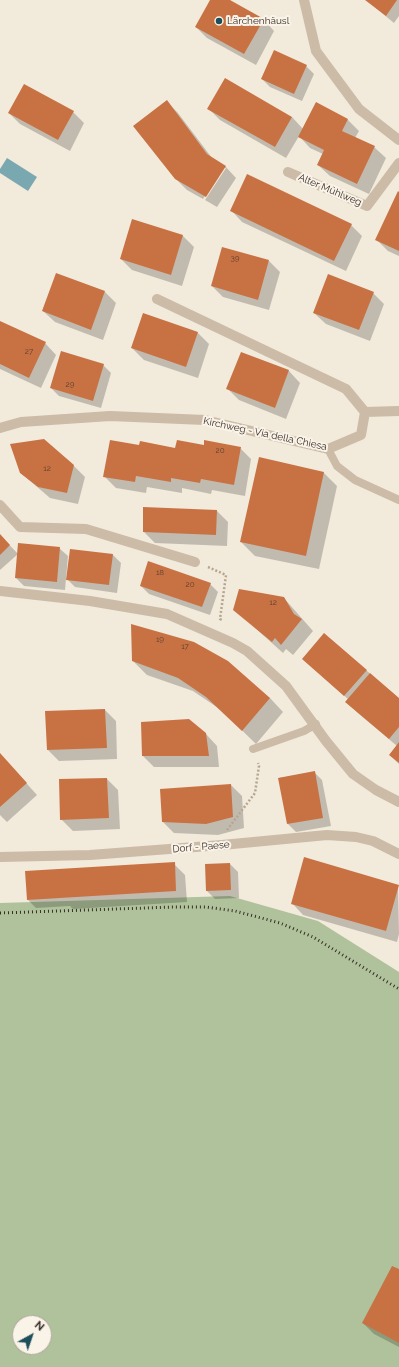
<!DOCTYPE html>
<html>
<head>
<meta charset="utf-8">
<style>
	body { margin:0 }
	#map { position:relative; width:399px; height:1367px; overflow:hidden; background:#f2eadb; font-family:Raleway,sans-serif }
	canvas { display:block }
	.north { position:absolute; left:12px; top:1315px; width:40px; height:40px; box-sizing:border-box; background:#faf3e8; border:1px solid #aca49b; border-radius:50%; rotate:40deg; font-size:11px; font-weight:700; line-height:16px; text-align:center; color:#372e28 }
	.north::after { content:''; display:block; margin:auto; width:14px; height:18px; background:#1d4e59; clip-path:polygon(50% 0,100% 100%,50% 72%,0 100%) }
</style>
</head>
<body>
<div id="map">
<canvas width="399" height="1367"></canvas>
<div class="north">N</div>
</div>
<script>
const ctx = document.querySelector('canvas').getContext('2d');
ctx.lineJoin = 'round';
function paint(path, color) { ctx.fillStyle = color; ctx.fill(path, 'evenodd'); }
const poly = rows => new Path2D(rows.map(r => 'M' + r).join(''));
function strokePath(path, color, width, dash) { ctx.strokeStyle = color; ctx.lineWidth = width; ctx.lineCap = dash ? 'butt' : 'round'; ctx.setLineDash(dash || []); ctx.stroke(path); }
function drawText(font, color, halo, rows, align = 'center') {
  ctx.font = font + ' Raleway,sans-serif'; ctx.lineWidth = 4; ctx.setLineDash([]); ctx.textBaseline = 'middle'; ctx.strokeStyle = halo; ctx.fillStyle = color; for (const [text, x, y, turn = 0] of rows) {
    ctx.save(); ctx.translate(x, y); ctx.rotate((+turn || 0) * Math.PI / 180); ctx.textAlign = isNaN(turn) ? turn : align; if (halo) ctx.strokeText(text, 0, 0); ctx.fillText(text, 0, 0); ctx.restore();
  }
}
paint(poly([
	[230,896,318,921,399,972,399,1367,0,1367,0,903],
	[20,1323,44,1323,44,1347,20,1347]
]), '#b0c29b');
paint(poly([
	[7,158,37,177,28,191,0,173,0,169]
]), '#7aa8b0');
paint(poly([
	[211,0,227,0,263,19,274,31,256,65,207,38,196,27],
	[366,0,399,0,399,16,394,23],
	[306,66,314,74,302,101,270,87,262,79],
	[166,101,178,113,212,158,225,166,236,178,217,207,205,200,226,168,223,168,203,199,187,190,175,178],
	[316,103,348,120,359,131,355,138,374,147,386,158,369,194,330,176,318,165,323,154,310,148,299,136,286,158,220,120,209,109,292,117,303,129],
	[73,112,84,123,70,151,20,124,9,113],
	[399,193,399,256,388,251,376,239],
	[231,210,351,225,362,236,346,271,242,222],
	[182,235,194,247,182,286,132,270,121,259],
	[269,261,280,272,269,310,223,297,212,286],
	[57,274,105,292,116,303,103,340,55,322,43,311],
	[373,293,384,304,370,341,326,324,314,313],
	[144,314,198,333,209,344,198,378,144,360,132,348],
	[0,323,45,343,56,355,41,388,0,369],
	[242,353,289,371,300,383,286,419,239,400,228,389],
	[103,365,111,373,101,408,59,396,51,388],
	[140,446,176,449,204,447,240,448,251,459,245,496,212,490,211,494,182,488,182,493,147,487,146,493,116,488,105,477],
	[74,466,85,477,78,504,50,498,21,473],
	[323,472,337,486,319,569,255,556,241,542],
	[217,511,228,522,227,546,155,543,144,532],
	[0,535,18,554,0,570],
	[59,548,68,556,65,590,24,586,16,578],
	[113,555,121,563,117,593,75,587,67,579],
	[210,584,218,592,210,615,149,594,141,586],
	[283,597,313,631,293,655,286,649,283,653,234,609],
	[303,659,366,670,399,699,399,764,390,755,397,746,358,713,347,702,349,700],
	[133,661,270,698,283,712,256,744,221,710,193,691,147,675],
	[105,710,116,721,117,759,59,761,48,750],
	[206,734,217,746,219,767,154,767,143,756],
	[0,754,37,795,7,822,0,815],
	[314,772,322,780,331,826,296,832,288,824,279,778],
	[107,779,118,790,120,829,73,831,61,819],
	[231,785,242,796,244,828,218,835,174,833,163,822],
	[174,864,185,875,187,902,73,909,70,906,36,908,28,900],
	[230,864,238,872,239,898,215,899,207,891],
	[398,886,399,934,397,942,303,915,292,903],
	[399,1271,399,1347,374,1334,363,1323]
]), '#0003');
paint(poly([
	[210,0,230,0,264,19,244,54,195,27],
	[365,0,397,0,386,16],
	[274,50,307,65,294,94,261,79],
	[225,78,292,117,275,147,207,109],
	[24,84,74,111,58,140,8,113],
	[167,100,207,154,226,166,206,197,175,179,133,126],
	[316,102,348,119,342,131,375,146,357,184,317,165,324,150,298,137],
	[247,174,352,224,334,261,230,211],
	[398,191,399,192,399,251,375,240],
	[132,219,183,235,171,275,120,259],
	[222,247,269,260,258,300,211,286],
	[56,273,105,291,91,330,42,311],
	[328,274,374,292,359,330,313,313],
	[143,313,198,332,186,367,131,348],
	[0,321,46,342,29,378,0,364],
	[61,351,104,364,93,401,50,388],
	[241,352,289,370,275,408,226,389],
	[44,439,74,465,67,493,38,487,20,473,10,444],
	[110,440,139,445,140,441,175,448,177,440,204,445,204,440,241,447,234,485,201,479,200,483,171,478,171,482,136,476,135,482,103,477],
	[259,457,324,472,306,556,240,542],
	[143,507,217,510,216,535,143,532],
	[0,534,10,545,0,555],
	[18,543,60,547,57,582,15,578],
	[70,549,113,554,109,585,66,580],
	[148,561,211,583,202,607,140,586],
	[239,589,284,597,294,614,302,619,281,645,275,638,272,642,233,610],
	[131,624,194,642,228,661,270,698,242,731,206,697,178,678,132,661],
	[324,633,367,670,344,696,302,659],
	[370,673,399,698,399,727,389,739,345,702],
	[105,709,107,748,47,750,45,711],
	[189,719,206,733,209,756,142,756,141,722],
	[399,742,399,763,389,755],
	[0,753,27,783,0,807],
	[315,771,323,818,287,824,278,778],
	[107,778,109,818,60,820,59,779],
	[231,784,233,817,206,824,162,822,160,789],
	[304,857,399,885,386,931,291,904],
	[175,862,176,891,27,900,25,871],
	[230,863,231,890,206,891,205,864],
	[392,1266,399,1269,399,1343,362,1323]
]), '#c87244');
strokePath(poly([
	[208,567,226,575,220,619,222,620],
	[227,830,255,793,259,766,258,763]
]), '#b6a591', 2.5, [2, 2]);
strokePath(poly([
	[328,449,337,466,355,480,399,500],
	[253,749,304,731,316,724]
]), '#cbbba7', 8);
strokePath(poly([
	[304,0,316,51,359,109,399,140],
	[288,172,367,206,399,163],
	[157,299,346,389,365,412],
	[0,428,21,422,110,416,205,420,328,449,361,435,365,412,399,411],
	[0,505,20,527,86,529,195,562],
	[0,591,90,601,167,614,233,643,247,651,286,686,326,741,353,774,376,790,399,802],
	[0,857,90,855,222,845,327,835,356,837,373,841,399,854]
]), '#cbbba7', 10);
strokePath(poly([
	[0,913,174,907,206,907,235,911,280,923,313,937,399,989]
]), '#372e28', 3, [1, 3]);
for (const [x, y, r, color] of [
	[219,21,4,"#1d4e59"]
]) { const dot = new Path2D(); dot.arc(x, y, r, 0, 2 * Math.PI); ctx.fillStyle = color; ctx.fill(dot); strokePath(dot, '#faf3e8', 1.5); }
drawText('8px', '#5b3f2f', null, [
	["39",235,259],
	["27",29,352],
	["29",70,385],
	["20",220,451],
	["12",47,469],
	["18",160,573],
	["20",190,585],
	["12",273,603],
	["19",160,640],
	["17",185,647]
]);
drawText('10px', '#372e28', '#faf3e8', [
	["Lärchenhäusl",227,21]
], 'left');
drawText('10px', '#372e28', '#faf3e8', [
	["Alter Mühlweg",330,190,23],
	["Kirchweg - Via della Chiesa",265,434,12],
	["Dorf - Paese",201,847,-5]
]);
</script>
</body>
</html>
